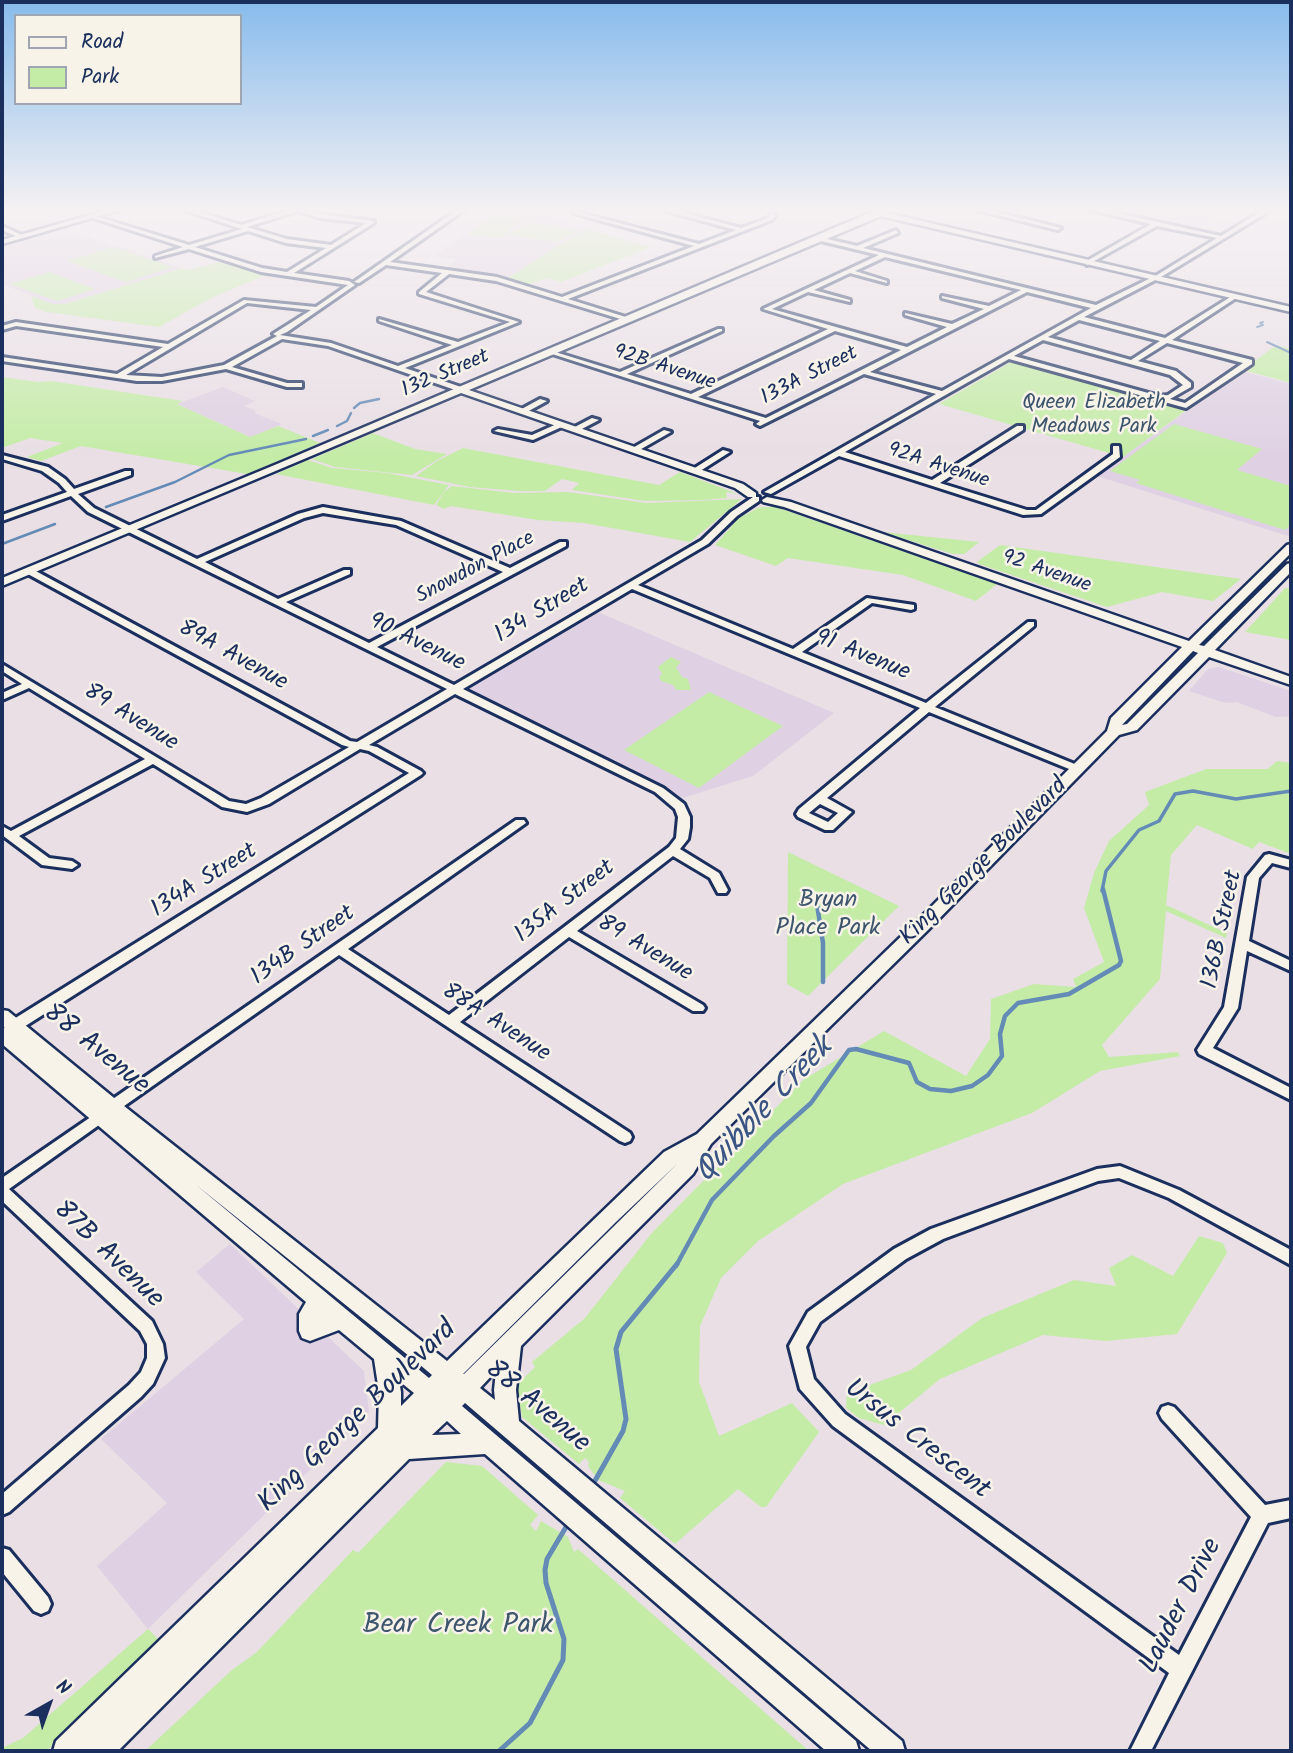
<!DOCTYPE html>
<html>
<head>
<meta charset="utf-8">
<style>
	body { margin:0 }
	#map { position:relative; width:1293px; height:1753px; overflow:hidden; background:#e9dfe5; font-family:Kalam,sans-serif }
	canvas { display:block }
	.frame { position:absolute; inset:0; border:4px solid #1b2f5e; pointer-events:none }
	.legend { position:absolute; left:14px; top:14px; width:228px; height:91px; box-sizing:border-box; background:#f7f3e8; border:2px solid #9fa5b1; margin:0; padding:9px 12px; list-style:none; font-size:21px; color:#1b2f5e }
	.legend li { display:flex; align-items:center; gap:14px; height:35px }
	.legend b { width:35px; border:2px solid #9fa5b1 }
	.north { position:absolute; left:14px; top:1669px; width:70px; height:70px; -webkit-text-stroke:5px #f7f3e8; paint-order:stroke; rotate:40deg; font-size:19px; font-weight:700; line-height:28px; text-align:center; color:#1b2f5e }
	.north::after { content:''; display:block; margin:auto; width:24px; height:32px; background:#1b2f5e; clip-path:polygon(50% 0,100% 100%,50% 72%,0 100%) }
</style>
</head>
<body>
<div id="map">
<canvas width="1293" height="1753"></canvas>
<div class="frame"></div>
<ul class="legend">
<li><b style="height:9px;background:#f7f3e8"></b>Road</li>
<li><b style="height:19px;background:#c4eca7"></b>Park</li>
</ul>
<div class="north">N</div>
</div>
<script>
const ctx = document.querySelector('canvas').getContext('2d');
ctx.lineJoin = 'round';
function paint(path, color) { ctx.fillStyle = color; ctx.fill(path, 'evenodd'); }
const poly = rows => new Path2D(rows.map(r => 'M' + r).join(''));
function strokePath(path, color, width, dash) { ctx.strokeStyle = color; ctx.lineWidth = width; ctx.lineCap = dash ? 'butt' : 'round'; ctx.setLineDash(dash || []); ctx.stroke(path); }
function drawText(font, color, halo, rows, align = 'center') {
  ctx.font = font + ' Kalam,sans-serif'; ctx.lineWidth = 5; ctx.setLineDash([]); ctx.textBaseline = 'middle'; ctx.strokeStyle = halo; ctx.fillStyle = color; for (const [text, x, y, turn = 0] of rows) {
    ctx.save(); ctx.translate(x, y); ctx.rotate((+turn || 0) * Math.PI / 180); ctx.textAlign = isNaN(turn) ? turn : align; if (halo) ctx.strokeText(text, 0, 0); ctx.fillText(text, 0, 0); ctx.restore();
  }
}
paint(poly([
	[1101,210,1224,210,1192,229],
	[494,213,545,214,549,218,585,229,506,279,446,269,457,259,434,256],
	[66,229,182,268,57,306,2,284,2,246],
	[1241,371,1291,384,1291,533,1288,536,1097,476],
	[223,387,255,401,244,406,256,411,254,413,282,424,251,437,177,404],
	[598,612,834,713,753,776,682,798,665,786,467,690],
	[1219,667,1291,691,1291,716,1276,717,1237,702,1225,703,1189,691,1208,669],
	[230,1244,364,1371,369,1412,148,1629,97,1566,167,1503,101,1439,244,1319,196,1272]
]), '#dfd1e3');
paint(poly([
	[493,215,525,218,500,238,467,235],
	[529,222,579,230,558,242,507,235],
	[585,229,651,247,561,282,547,278,526,285,506,279],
	[113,247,173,267,126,282,67,261],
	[219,262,266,275,211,298,159,327,47,312,35,308,31,296,53,304,65,304,182,268,190,270],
	[49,272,95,289,57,301,10,284],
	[1276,345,1291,349,1291,383,1243,370],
	[1013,361,1188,409,1123,457,939,404],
	[2,377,38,382,51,381,183,401,177,404,250,437,278,426,320,443,247,474,81,446,41,461,27,457,63,443,30,438,2,448],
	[1174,424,1262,449,1237,470,1291,486,1291,524,1285,530,1136,483,1140,480,1110,471],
	[373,433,415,449,447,454,412,475,335,467,312,459],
	[463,448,659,485,680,472,738,494,726,492,727,498,702,500,645,501,572,490,579,483,562,479,545,491,519,491,470,487,416,476,437,461],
	[308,460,332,468,387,473,449,485,434,505,276,474],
	[452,486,514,493,568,492,646,503,742,499,690,542,584,523,538,520,451,506,444,509,436,505,444,492],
	[760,507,776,507,997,584,976,601,903,575,788,558,776,566,715,545,739,518],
	[882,532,979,542,964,554,953,554],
	[1000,545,1241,579,1213,601,1162,592,1107,607,979,564,977,562],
	[1285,588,1291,589,1291,640,1245,632],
	[671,657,681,662,676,667,682,677,688,679,691,690,676,690,673,685,661,681,659,677,662,674,658,667],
	[709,692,783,726,699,788,624,750],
	[1277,761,1291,763,1291,854,1259,842,1253,849,1197,825,1171,855,1166,905,1227,933,1226,938,1166,911,1160,979,1102,1045,1109,1057,1178,1052,1180,1056,1100,1071,1032,1113,843,1184,758,1241,721,1278,700,1326,699,1382,719,1436,792,1403,819,1432,766,1507,761,1507,738,1489,675,1544,620,1498,625,1491,598,1480,588,1466,589,1462,585,1458,579,1464,522,1417,517,1385,535,1367,532,1362,585,1318,651,1234,803,1080,884,1031,966,1076,990,1039,991,999,1034,984,1076,987,1073,979,1104,962,1084,908,1094,873,1109,841,1149,805,1145,792,1206,769,1268,769],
	[788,852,899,906,808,996,787,984],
	[1199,1236,1223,1243,1227,1253,1177,1334,1106,1341,1043,1335,940,1379,884,1425,859,1418,846,1408,847,1393,911,1370,982,1318,1074,1280,1116,1286,1109,1268,1132,1255,1173,1276],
	[446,1462,482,1466,538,1515,530,1525,536,1531,541,1521,568,1537,574,1552,578,1549,809,1751,145,1751,232,1670,257,1652,353,1550,358,1553],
	[148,1629,161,1642,46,1751,2,1751,2,1748,23,1738]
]), '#c4eca7');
strokePath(poly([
	[1257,327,1263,325,1260,323,1263,322],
	[1267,342,1291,353]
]), '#648ab6', 2);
strokePath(poly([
	[354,408,360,403,379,399],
	[337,426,347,421,351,413],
	[313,436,328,430],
	[106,507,175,482,229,455,306,439],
	[2,544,55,524]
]), '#648ab6', 2.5);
strokePath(poly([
	[1102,891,1106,871,1139,830,1159,821,1175,794,1193,791,1236,799,1291,791]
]), '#648ab6', 3.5);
strokePath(poly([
	[816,898,823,943,823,982],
	[676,1266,712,1200,774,1136,811,1103,849,1050,856,1049,909,1063,917,1082,930,1089,951,1091,972,1086,988,1075,1002,1056,1000,1034,1005,1016,1018,1003,1069,994,1119,965,1121,961,1103,889]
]), '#648ab6', 4.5);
strokePath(poly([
	[592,1486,623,1431,626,1419,616,1349,621,1332,677,1264],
	[499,1751,530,1723,563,1660,564,1639,546,1583,545,1570,547,1559,569,1522]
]), '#648ab6', 5);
const minor = poly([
	[184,210,194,210,241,225,289,210,306,210,320,214,374,221,374,223,294,273,349,281,355,285,287,332,280,335,331,343,398,366,452,345,379,321,379,319,458,342,510,322,419,294,419,292,442,273,386,265,359,283,354,282,457,210,463,211,390,262,497,277,562,297,694,246,573,213,573,211,699,244,736,230,663,210,674,210,741,228,768,218,771,214,776,215,772,220,568,299,629,318,630,319,627,321,496,281,449,274,426,292,519,322,405,368,464,388,464,392,461,392,328,346,282,339,232,367,287,383,302,383,302,387,287,387,226,369,162,381,137,381,2,361,2,357,117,374,163,347,16,326,2,330,2,326,16,322,168,344,244,300,316,307,348,285,261,272,189,249,155,258,155,256,183,247,90,217,95,216,189,245,242,229,184,210],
	[298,211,320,218,366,223,331,245,287,239,247,227,298,211],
	[248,231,286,243,326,248,287,272,262,268,195,247,248,231],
	[247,303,311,310,273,334,277,336,224,365,162,377,126,375,247,303],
	[977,210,989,210,1061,228,1058,230,977,210],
	[1090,210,1103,210,1221,236,1263,210,1271,210,1161,277,1084,317,1165,338,1232,296,1236,296,1236,298,1172,340,1252,360,1252,364,1186,408,1009,359,845,452,932,480,1017,426,1023,426,1023,430,940,483,1027,510,1036,510,1113,454,1113,446,1119,446,1120,457,1041,514,1023,515,839,456,771,494,764,492,936,394,864,374,760,426,756,424,760,421,546,352,552,351,620,372,718,329,722,329,722,331,627,374,691,394,828,329,763,309,879,255,817,240,819,237,857,246,896,230,898,233,863,248,1096,305,1157,275,1217,238,1157,226,1087,265,1085,262,1151,224,1090,210],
	[885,257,1021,290,989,306,942,296,942,298,984,309,952,324,905,313,905,315,947,327,907,347,772,309,808,292,850,302,850,300,814,290,850,273,887,283,887,281,855,271,885,257],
	[1027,292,1091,308,942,391,870,372,1027,292],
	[1079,320,1160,341,1131,360,1048,337,1079,320],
	[835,331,901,350,766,418,698,397,835,331],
	[1043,340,1170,375,1183,385,1168,395,1159,396,1014,356,1043,340],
	[1167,343,1243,363,1185,403,1170,399,1191,387,1191,383,1176,371,1138,361,1167,343],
	[2,226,24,236,25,237,20,238,2,230,2,226],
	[540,399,547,401,525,413,518,411,540,399],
	[592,418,599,420,578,431,571,429,592,418],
	[559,423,566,425,533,440,494,431,498,429,532,435,559,423],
	[664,430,671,432,636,452,629,450,664,430],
	[723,450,730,452,697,473,690,471,723,450],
	[2,455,48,467,65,479,74,489,125,471,131,471,131,475,78,494,94,508,197,559,298,514,323,507,401,521,510,568,560,542,566,542,566,546,377,647,454,685,702,540,731,512,753,497,759,497,759,501,737,516,708,544,638,585,793,649,867,598,914,605,914,609,911,610,872,603,802,652,926,703,1028,622,1034,622,1034,626,935,707,1082,767,1084,769,1082,771,1074,771,929,712,827,798,852,812,833,830,825,830,798,817,796,814,799,809,920,708,632,589,463,689,663,788,684,804,690,817,690,827,688,839,680,849,719,873,728,890,726,893,718,893,710,878,673,856,577,931,703,1005,705,1008,703,1011,693,1011,569,937,460,1022,630,1133,632,1137,630,1141,625,1143,620,1141,339,955,117,1111,112,1113,107,1111,105,1107,107,1103,516,820,524,820,526,823,348,949,449,1015,669,847,676,838,678,817,675,809,655,792,455,694,369,745,377,747,421,771,423,773,421,775,19,1030,9,1030,7,1026,9,1022,409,773,369,751,360,749,269,804,247,812,222,807,153,764,19,836,49,858,72,861,78,865,72,869,42,865,2,835,2,826,11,831,145,759,29,688,2,700,2,693,22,684,2,671,2,664,229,801,246,804,261,798,349,747,342,745,26,573,26,569,32,569,350,741,357,742,447,689,88,512,71,496,2,521,2,515,67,492,59,483,42,471,2,459,2,455],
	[323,513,396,525,503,572,369,643,286,602,350,574,350,570,344,570,278,599,205,562,304,518,323,513],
	[820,804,838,813,828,822,809,813,820,804],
	[1269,854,1291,860,1291,868,1272,863,1259,878,1249,941,1291,961,1291,971,1247,951,1238,1008,1213,1048,1291,1088,1291,1100,1199,1054,1197,1050,1224,1007,1247,877,1265,855,1269,854],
	[101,1110,106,1112,108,1116,106,1120,9,1189,152,1321,163,1344,165,1358,153,1384,141,1397,9,1512,2,1515,2,1494,129,1385,141,1372,147,1358,147,1344,140,1331,2,1201,2,1178,101,1110],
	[1120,1166,1179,1190,1291,1250,1291,1265,1169,1198,1119,1178,1098,1181,943,1239,906,1259,820,1322,806,1347,814,1379,845,1414,1179,1655,1251,1517,1162,1419,1159,1413,1162,1407,1168,1405,1174,1407,1265,1505,1291,1500,1291,1518,1268,1523,1151,1751,1130,1751,1169,1673,833,1426,800,1389,789,1346,808,1312,894,1249,931,1229,1097,1169,1120,1166],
	[2,1548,9,1550,48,1597,51,1604,48,1611,41,1614,34,1611,2,1572,2,1548]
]);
const major = poly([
	[108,210,120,210,2,244,2,240,108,210],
	[892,210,887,213,1291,307,1291,312,881,216,469,390,743,484,756,493,756,497,748,497,735,488,461,393,2,586,2,578,277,464,874,211,892,210],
	[767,497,791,502,1189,641,1287,545,1291,544,1291,553,1199,645,1204,646,1287,564,1291,563,1291,572,1215,650,1291,677,1291,685,1209,657,1137,730,1119,735,928,930,711,1144,693,1174,521,1346,516,1390,519,1421,902,1741,905,1751,872,1751,465,1403,462,1406,856,1741,859,1751,826,1751,485,1454,409,1459,118,1751,53,1751,56,1741,378,1428,379,1392,374,1359,339,1330,310,1341,302,1338,299,1331,299,1314,306,1302,2,1044,2,1028,5,1028,2,1026,2,1010,8,1011,119,1102,447,1361,664,1152,697,1134,916,922,1107,731,1111,718,1182,647,784,507,763,502,762,500,767,497],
	[1193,651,1198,653,1127,724,1122,725,1193,651],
	[678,1163,464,1374,463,1374,616,1222,678,1163],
	[195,1184,419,1364,432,1375,429,1378,195,1184],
	[496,1371,494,1390,495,1400,480,1388,496,1371],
	[399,1381,414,1393,401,1406,401,1392,399,1381],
	[447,1421,461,1434,432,1435,447,1421]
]);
strokePath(minor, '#1b2f5e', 6);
strokePath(major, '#1b2f5e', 5);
paint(minor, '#f7f3e8');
paint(major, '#f7f3e8');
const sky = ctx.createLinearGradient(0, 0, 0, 456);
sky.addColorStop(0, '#87bbec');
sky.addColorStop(0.46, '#f5f1f3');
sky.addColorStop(1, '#f5f1f300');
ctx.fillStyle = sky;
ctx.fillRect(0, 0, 1293, 456);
drawText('21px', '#1b2f5e', '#f7f3e8', [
	["92B Avenue",664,369,18],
	["132 Street",446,375,-23],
	["133A Street",810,377,-27],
	["92A Avenue",938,467,18],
	["Snowdon Place",476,569,-28],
	["92 Avenue",1046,573,19]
]);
drawText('21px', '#3d556d', '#f7f3e8', [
	["Queen Elizabeth",1094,404],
	["Meadows Park",1094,428]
]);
drawText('24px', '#1b2f5e', '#f7f3e8', [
	["134 Street",543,612,-31],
	["90 Avenue",416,644,26],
	["89A Avenue",232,657,29],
	["91 Avenue",862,657,22],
	["89 Avenue",130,719,32],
	["King George Boulevard",985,863,-45],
	["134A Street",205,882,-32],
	["135A Street",566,903,-38],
	["136B Street",1224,930,-78],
	["134B Street",304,947,-35],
	["89 Avenue",644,950,31],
	["88A Avenue",495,1024,33]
]);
drawText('24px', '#3d556d', '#f7f3e8', [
	["Bryan",828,902],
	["Place Park",828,930]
]);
drawText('28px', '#1b2f5e', '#f7f3e8', [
	["88 Avenue",95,1051,39],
	["87B Avenue",107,1256,44],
	["88 Avenue",536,1408,40],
	["King George Boulevard",359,1418,-44],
	["Ursus Crescent",916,1441,38],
	["Lauder Drive",1183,1607,-63]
]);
drawText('28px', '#3d556d', '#f7f3e8', [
	["Bear Creek Park",458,1627]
]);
drawText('italic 32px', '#3a5583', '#f7f3e8', [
	["Quibble Creek",766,1112,-47]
]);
</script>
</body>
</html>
